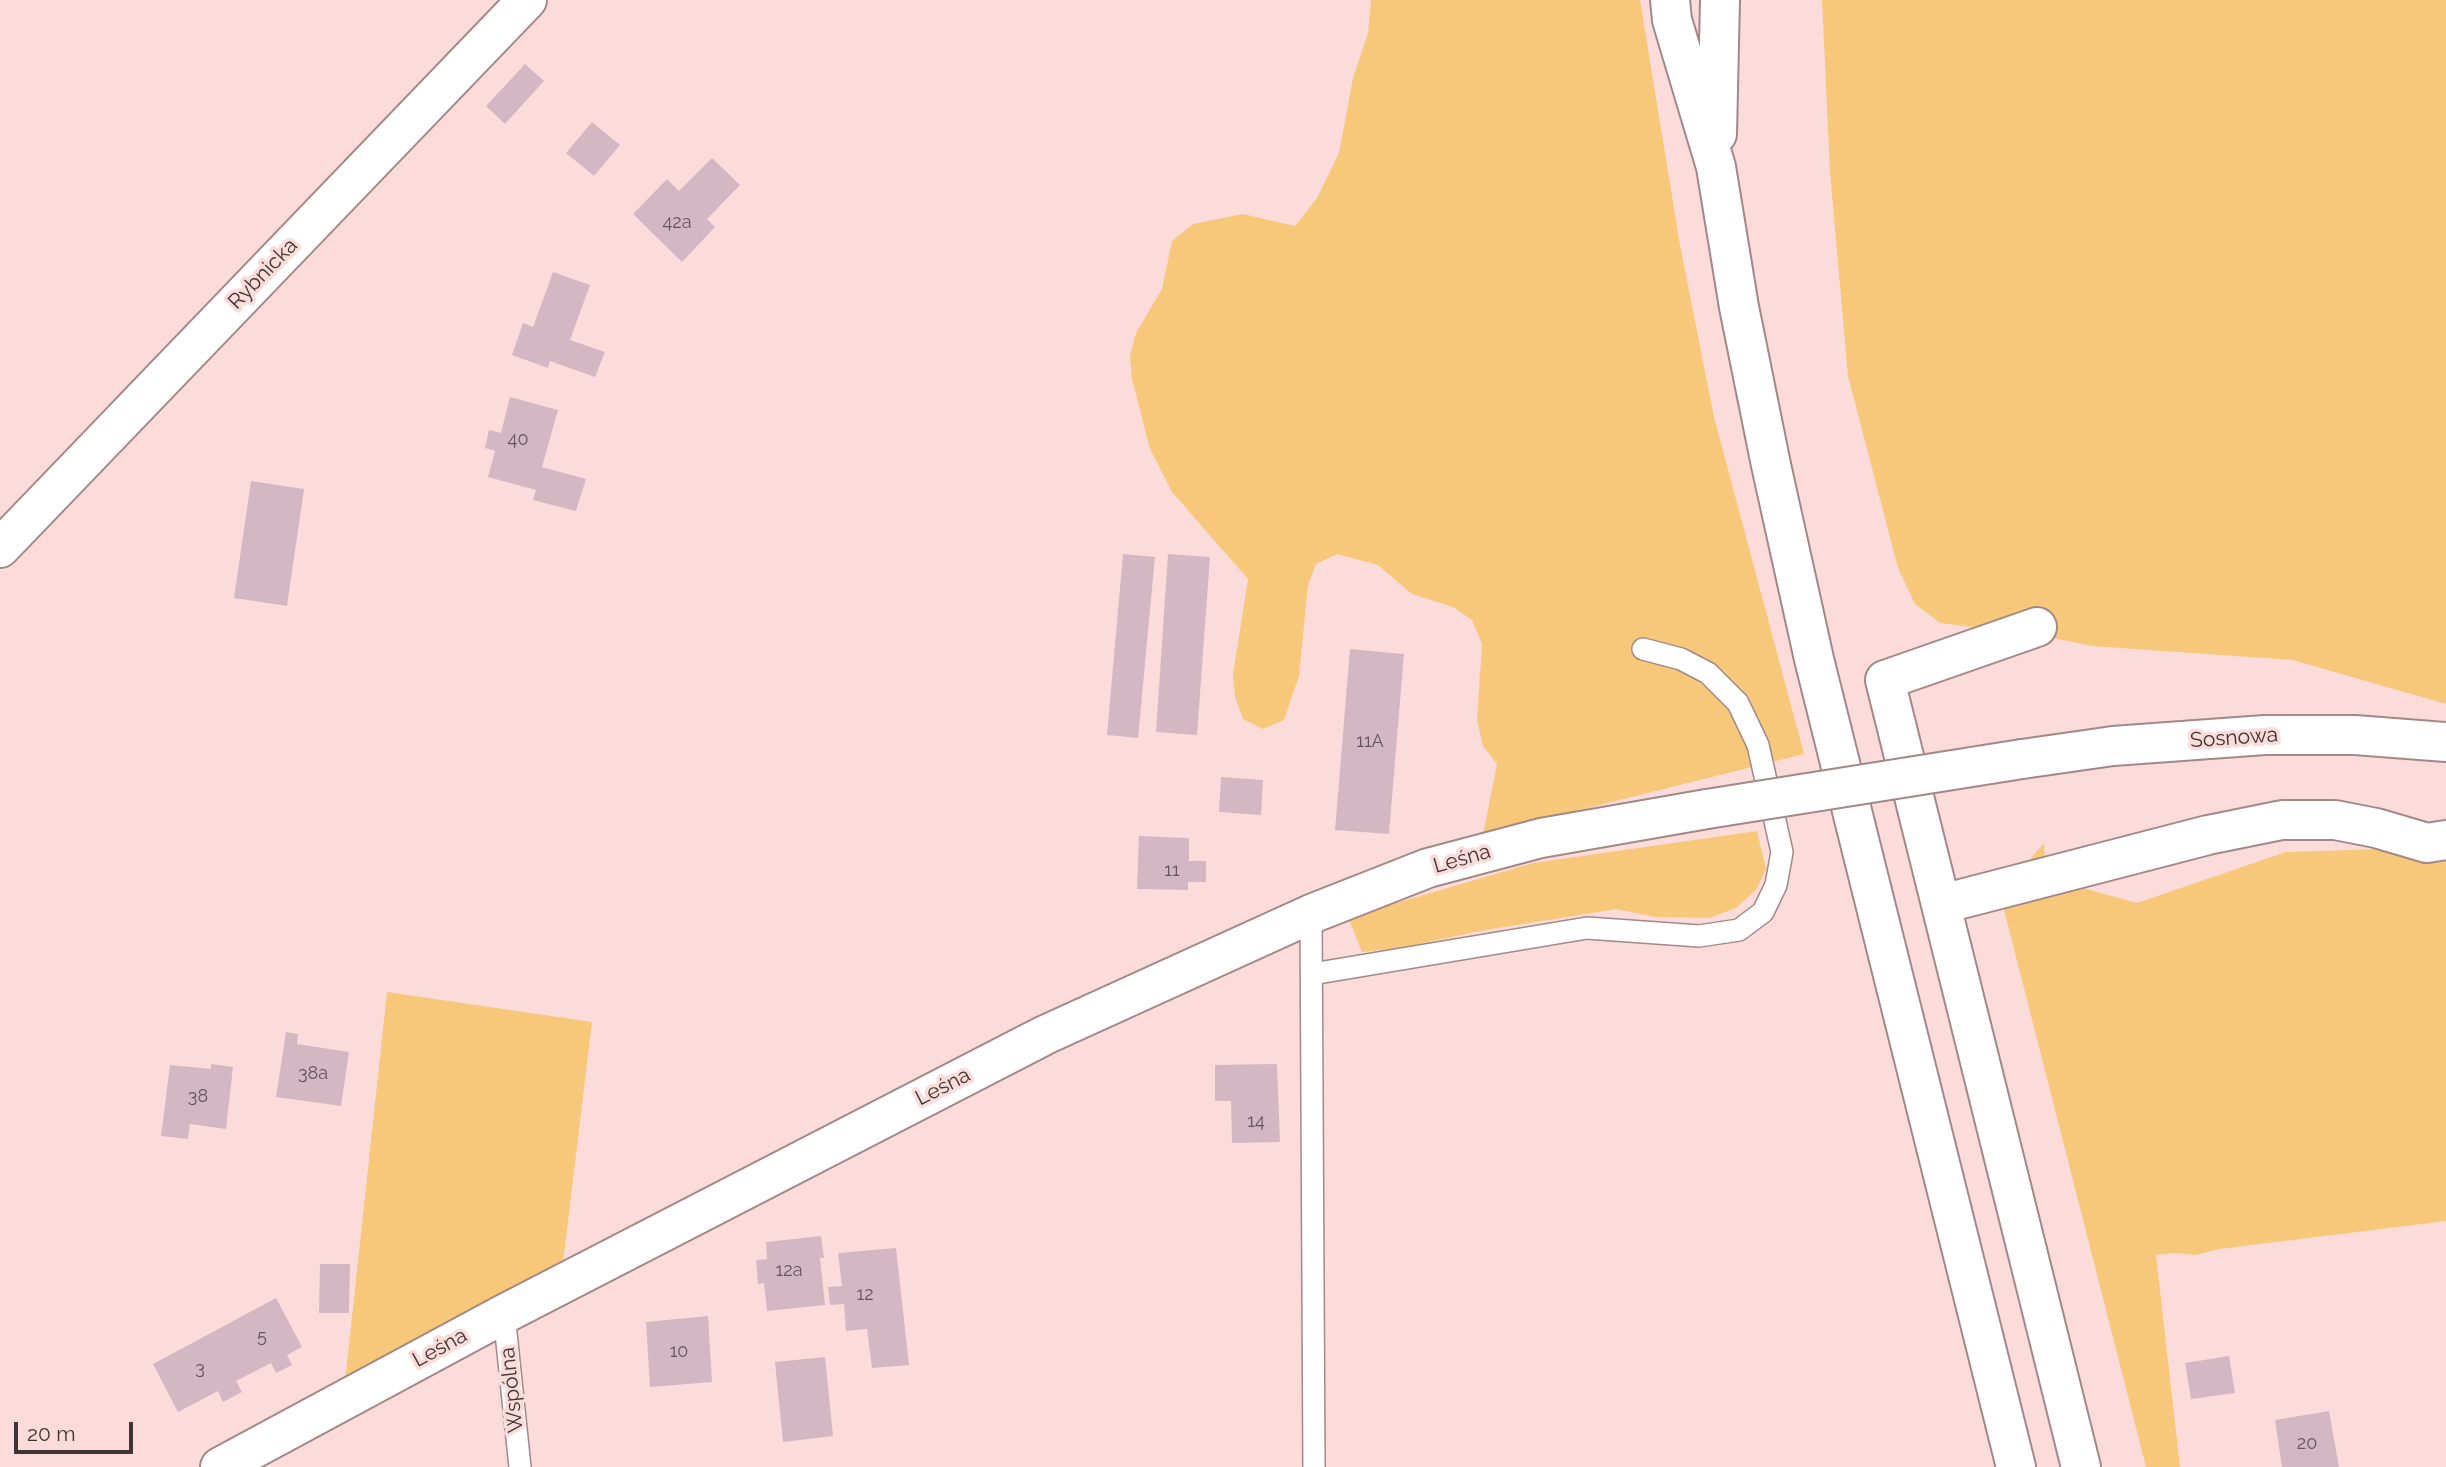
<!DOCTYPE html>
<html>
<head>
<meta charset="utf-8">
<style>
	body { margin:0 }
	#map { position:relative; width:2446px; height:1467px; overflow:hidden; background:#fbdcdb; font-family:Raleway,sans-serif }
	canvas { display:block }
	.scale { position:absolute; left:14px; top:1422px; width:119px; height:32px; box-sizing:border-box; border:4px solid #403434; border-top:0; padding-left:9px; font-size:21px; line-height:24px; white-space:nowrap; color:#403434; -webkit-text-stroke:5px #fbdcdb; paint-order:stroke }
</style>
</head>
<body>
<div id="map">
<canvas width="2446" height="1467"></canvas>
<div class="scale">20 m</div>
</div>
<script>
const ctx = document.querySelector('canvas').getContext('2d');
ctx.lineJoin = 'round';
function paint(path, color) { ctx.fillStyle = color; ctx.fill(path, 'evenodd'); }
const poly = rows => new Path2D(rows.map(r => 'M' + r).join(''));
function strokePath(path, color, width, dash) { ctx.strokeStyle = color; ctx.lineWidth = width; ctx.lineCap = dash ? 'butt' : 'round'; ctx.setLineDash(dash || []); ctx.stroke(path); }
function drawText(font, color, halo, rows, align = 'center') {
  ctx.font = font + ' Raleway,sans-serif'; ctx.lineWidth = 7; ctx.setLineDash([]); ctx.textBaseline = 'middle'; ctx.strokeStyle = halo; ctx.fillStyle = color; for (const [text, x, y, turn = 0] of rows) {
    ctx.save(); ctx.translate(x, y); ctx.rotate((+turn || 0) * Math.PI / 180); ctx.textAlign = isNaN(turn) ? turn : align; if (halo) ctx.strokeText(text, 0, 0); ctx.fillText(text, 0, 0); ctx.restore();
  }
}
paint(poly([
	[1371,0,1640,0,1680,245,1714,417,1804,754,1483,834,1497,764,1483,746,1477,720,1482,644,1472,620,1453,607,1412,594,1378,565,1337,554,1316,564,1308,585,1299,676,1284,720,1263,729,1243,719,1235,697,1233,674,1248,579,1172,492,1150,449,1132,379,1130,356,1136,333,1162,289,1172,241,1193,224,1243,214,1295,226,1317,198,1339,153,1353,78,1368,33],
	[1822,0,2446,0,2446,704,2293,660,2092,646,2043,636,1940,623,1915,604,1898,568,1848,376,1830,172],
	[1757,831,1766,869,1756,890,1736,908,1709,918,1655,917,1616,909,1480,931,1400,948,1362,952,1348,917,1533,863],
	[2044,843,2046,878,2137,903,2286,852,2446,847,2446,1221,2219,1249,2196,1255,2175,1253,2156,1255,2180,1467,2146,1467,2000,894],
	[387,992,592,1022,562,1271,345,1382]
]), '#f7c87a');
paint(poly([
	[525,64,544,81,505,124,486,106],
	[592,122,620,145,594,176,566,153],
	[712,158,740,185,707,219,715,227,682,262,633,214,667,179,679,191],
	[553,272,590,285,570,340,605,352,595,377,550,361,548,368,512,355,523,323,533,327],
	[510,397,558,410,542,467,586,479,576,511,533,500,536,490,488,477,495,451,485,448,489,430,501,433],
	[251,481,304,489,287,606,234,598],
	[1123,554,1155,557,1138,738,1107,735],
	[1168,554,1210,557,1197,735,1156,732],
	[1350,649,1404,654,1389,834,1335,830],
	[1221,777,1263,780,1261,815,1219,812],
	[1139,836,1189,838,1189,861,1206,861,1206,882,1188,882,1188,890,1137,889],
	[286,1032,298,1034,297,1044,349,1052,341,1106,276,1097],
	[211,1064,233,1067,226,1129,190,1124,188,1139,161,1136,170,1065,211,1069],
	[1277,1064,1280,1142,1232,1143,1231,1101,1215,1101,1215,1065],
	[821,1236,824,1258,820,1258,825,1305,767,1311,764,1283,758,1284,756,1260,767,1259,766,1242],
	[896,1248,909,1365,872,1368,867,1329,846,1331,844,1304,830,1305,828,1287,842,1286,838,1253],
	[320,1264,350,1264,349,1313,319,1313],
	[276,1298,302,1347,287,1355,292,1365,276,1373,271,1363,236,1381,242,1392,223,1402,218,1391,178,1412,153,1364],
	[708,1316,712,1382,650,1387,646,1322],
	[2229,1356,2235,1393,2191,1399,2185,1363],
	[825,1357,833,1436,783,1442,775,1362],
	[2329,1411,2339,1467,2282,1467,2275,1420]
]), '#d3b8c4');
const service = poly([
	[1311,914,1314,1467],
	[1312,974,1587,928,1699,936,1739,930,1763,912,1776,885,1782,852,1758,745,1738,703,1708,673,1681,659,1643,649],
	[504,1314,520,1467]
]);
const minor = poly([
	[2037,627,1885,680,2081,1467],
	[2022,759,2113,746,2265,735,2355,735,2446,742],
	[1942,904,2208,835,2282,820,2335,820,2376,828,2427,843,2446,840],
	[220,1467,504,1314,1045,1035,1311,914,1428,868,1541,838,1707,809]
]);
const secondary = poly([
	[1670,0,1672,20,1716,167,1739,307,1771,465,1814,659,2016,1467],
	[1717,134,1720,0],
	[0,548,527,0]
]);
strokePath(service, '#a48887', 24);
strokePath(minor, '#a48887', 42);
strokePath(secondary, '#a48887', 42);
strokePath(service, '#fff', 21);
strokePath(minor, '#fff', 38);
strokePath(secondary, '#fff', 38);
const minorBridge = poly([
	[1707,809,2022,759]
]);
strokePath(minorBridge, '#a48887', 42, []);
strokePath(minorBridge, '#fff', 38);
drawText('18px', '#655558', null, [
	["42a",677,223],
	["40",518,440],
	["11A",1370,742],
	["11",1172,871],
	["38a",313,1074],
	["38",198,1097],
	["14",1256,1122],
	["12a",789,1271],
	["12",865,1295],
	["5",262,1337],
	["10",679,1352],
	["3",200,1369],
	["20",2307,1444]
]);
drawText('21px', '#403434', '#fbdcdb', [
	["Rybnicka",263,274,-46],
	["Sosnowa",2234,738,-4],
	["Leśna",1462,859,-16],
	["Leśna",943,1087,-27],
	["Leśna",440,1348,-29],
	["Wspólna",512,1390,-96]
]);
</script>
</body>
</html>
